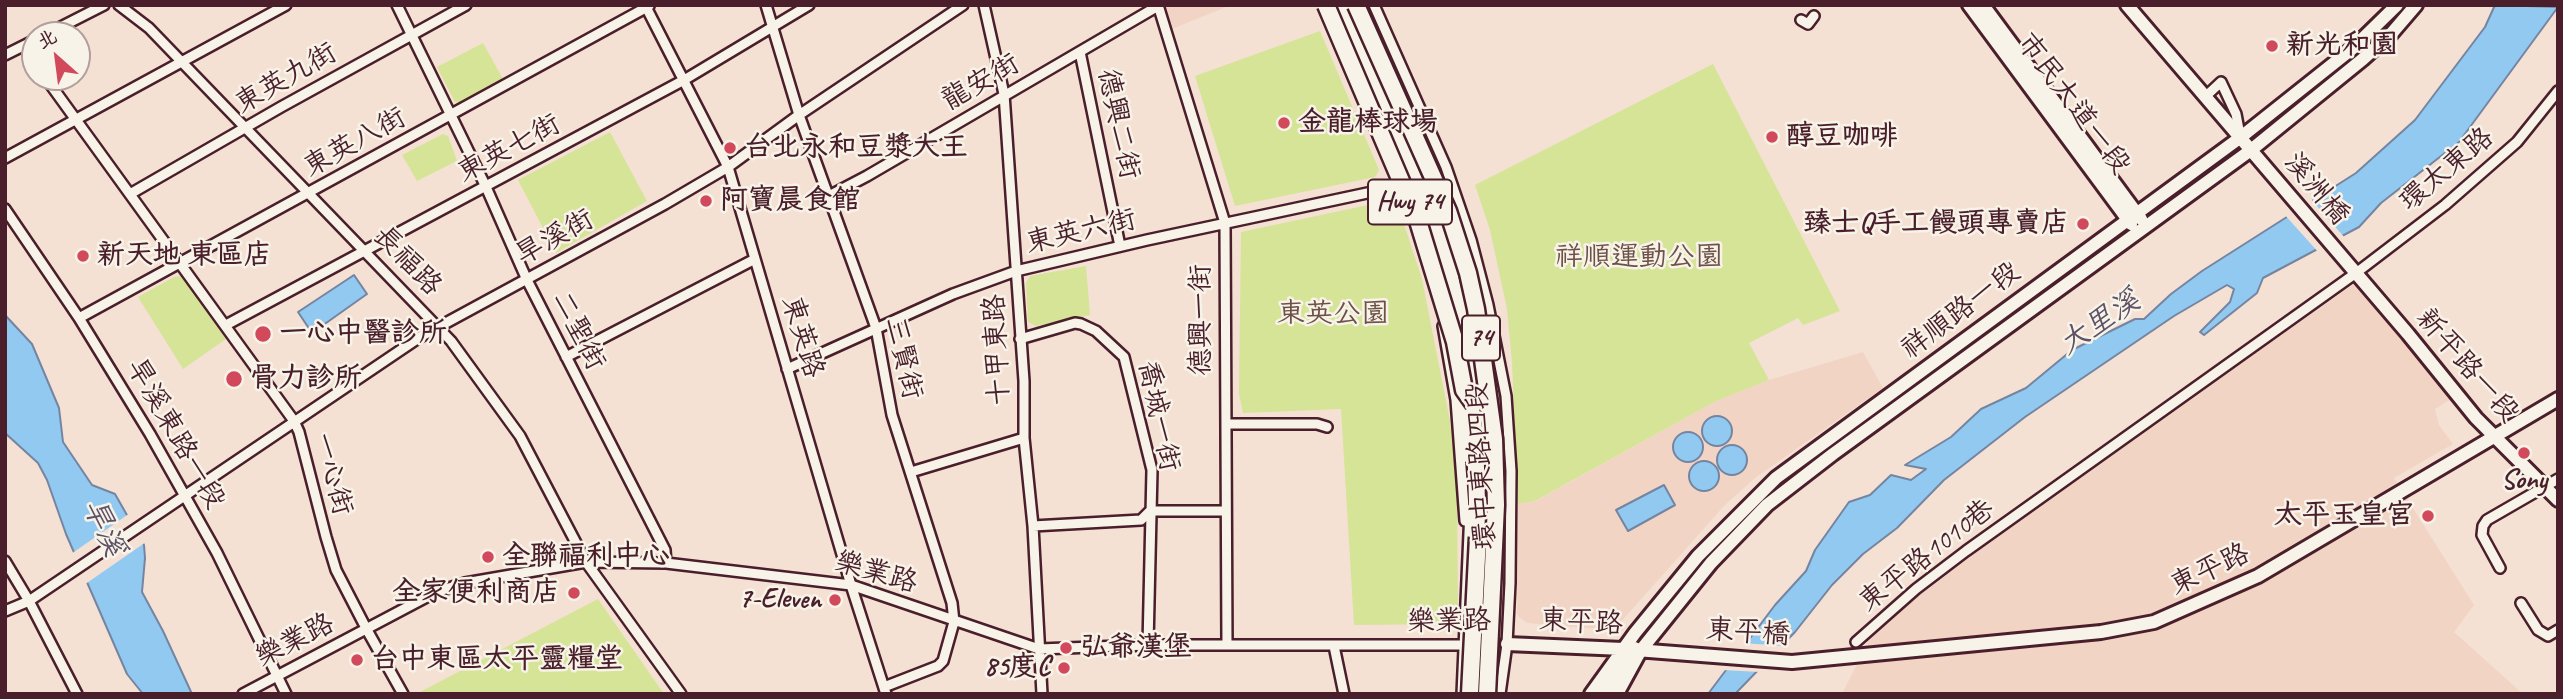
<!DOCTYPE html>
<html>
<head>
<meta charset="utf-8">
<style>
	body { margin:0 }
	#map { position:relative; width:2563px; height:699px; overflow:hidden; background:#f4e1d3; font-family:Caveat,"LXGW WenKai TC",sans-serif }
	canvas { display:block }
	.frame { position:absolute; inset:0; border:7px solid #4a1f2b; pointer-events:none }
	.north { position:absolute; left:21px; top:21px; width:70px; height:70px; box-sizing:border-box; background:#f7f3e8; border:2px solid #b29e9c; border-radius:50%; rotate:332deg; font-size:19px; font-weight:700; line-height:28px; text-align:center; color:#4a1f2b }
	.north::after { content:''; display:block; margin:auto; width:24px; height:32px; background:#d1495b; clip-path:polygon(50% 0,100% 100%,50% 72%,0 100%) }
</style>
</head>
<body>
<div id="map">
<canvas width="2563" height="699"></canvas>
<div class="frame"></div>
<div class="north">北</div>
</div>
<script>
const ctx = document.querySelector('canvas').getContext('2d');
ctx.lineJoin = 'round';
function paint(path, color) { ctx.fillStyle = color; ctx.fill(path, 'evenodd'); }
const poly = rows => new Path2D(rows.map(r => 'M' + r).join(''));
function strokePath(path, color, width, dash) { ctx.strokeStyle = color; ctx.lineWidth = width; ctx.lineCap = dash ? 'butt' : 'round'; ctx.setLineDash(dash || []); ctx.stroke(path); }
function drawText(font, color, halo, rows, align = 'center') {
  ctx.font = font + ' Caveat,"LXGW WenKai TC",sans-serif'; ctx.lineWidth = 5; ctx.setLineDash([]); ctx.textBaseline = 'middle'; ctx.strokeStyle = halo; ctx.fillStyle = color; for (const [text, x, y, turn = 0] of rows) {
    ctx.save(); ctx.translate(x, y); ctx.rotate((+turn || 0) * Math.PI / 180); ctx.textAlign = isNaN(turn) ? turn : align; if (halo) ctx.strokeText(text, 0, 0); ctx.fillText(text, 0, 0); ctx.restore();
  }
}
paint(poly([
	[1160,5,1231,5,1167,31],
	[2354,284,2453,398,2435,409,2439,425,2453,444,2394,478,2474,605,2454,632,2523,694,1842,694,1874,630,2028,513],
	[1863,352,1883,388,1755,478,1724,506,1619,624,1612,629,1598,629,1527,623,1519,617,1517,614,1518,504,1536,501,1716,401,1769,380]
]), '#f2d4c4');
paint(poly([
	[1320,31,1379,170,1377,174,1375,177,1235,206,1195,76],
	[483,43,503,79,460,103,455,102,437,67],
	[1713,64,1840,311,1803,325,1798,318,1749,343,1769,380,1716,401,1535,501,1518,504,1512,362,1507,309,1490,230,1475,185],
	[610,132,647,201,556,253,518,180],
	[443,134,448,136,457,161,417,181,402,155],
	[1387,201,1393,202,1400,212,1422,279,1450,421,1457,493,1458,611,1452,624,1354,625,1341,409,1243,413,1239,394,1241,232],
	[1086,266,1090,315,1036,326,1028,322,1026,283,1030,276],
	[181,276,226,339,183,369,138,297,174,277],
	[598,599,664,694,416,694]
]), '#d5e497');
const water = poly([
	[2495,5,2558,7,2459,142,2381,203,2359,227,2263,278,2257,293,2204,335,2200,332,2230,302,2234,289,2227,285,2174,316,2025,417,1944,480,1897,528,1863,554,1832,585,1795,632,1735,694,1708,694,1775,605,1806,571,1815,550,1849,502,1870,495,1891,475,1911,480,1926,469,1905,465,1951,437,1981,409,2026,388,2072,350,2135,319,2144,319,2171,294,2202,271,2356,173,2415,120,2485,27,2495,5],
	[354,275,367,294,312,333,298,312,354,275],
	[5,315,32,344,59,408,63,442,92,485,115,494,144,545,145,558,142,592,163,631,192,694,143,694,127,674,66,534,47,480,38,463,5,433,5,315],
	'1702 431a15 15 0 1 1 30 0a15 15 0 1 1-30 0Z',
	'1673 447a15 15 0 1 1 30 0a15 15 0 1 1-30 0Z',
	'1717 460a15 15 0 1 1 30 0a15 15 0 1 1-30 0Z',
	'1689 476a15 15 0 1 1 30 0a15 15 0 1 1-30 0Z',
	[1664,485,1675,505,1628,531,1616,510,1664,485]
]);
paint(water, '#91c9f0');
strokePath(water, '#7585a1', 2);
paint(poly([
	[2310,198,2345,238,2319,253,2284,214],
	[130,513,146,542,84,585,71,554],
	[1742,643,1786,646,1760,672,1722,670]
]), '#f4e1d3');
const street = poly([
	[119,5,149,28,451,341,520,436,586,562,681,694],
	[397,5,486,187,527,280,665,550,666,563],
	[645,5,728,167,851,585,886,694],
	[766,5,799,115,876,328,892,415,952,603,954,622,943,661,938,666,884,687],
	[984,5,1004,94,1024,381,1024,438,1033,526,1042,694],
	[1158,5,1225,223,1227,645],
	[1374,5,1446,167,1471,240,1488,305,1506,396,1511,471,1510,583,1507,644,1500,694],
	[1801,20,1808,24,1814,16],
	[45,35,104,5],
	[23,46,35,63],
	[1080,52,1120,246],
	[5,55,35,40],
	[45,77,294,421,299,432,326,537,336,570,367,630,403,694],
	[2205,97,2221,82,2236,114,2240,135],
	[5,158,286,5],
	[130,194,281,107,466,5],
	[827,197,867,176,1158,6],
	[5,209,79,318,150,434,217,553,286,694],
	[79,318,649,6],
	[226,325,684,80,809,5],
	[1443,326,1456,400,1465,521],
	[1020,339,1075,323,1081,324,1096,331,1124,357,1152,470,1148,645],
	[566,357,755,259],
	[787,369,953,294,1016,271,1147,240,1400,186],
	[1461,392,1468,458],
	[1226,424,1317,424,1327,427],
	[911,472,1024,438],
	[1033,526,1141,520,1150,511,1225,511],
	[5,561,29,601,77,694],
	[2500,568,2482,535,2483,526,2487,520,2558,479],
	[2521,603,2538,630,2548,636,2558,630],
	[5,611,29,601,420,337,665,204,728,167,799,115,963,5],
	[1856,642,1916,589,1966,551,2356,273,2445,205,2517,142,2558,91],
	[1334,646,1344,694],
	[243,694,436,592,465,583,586,562,666,563,851,585,1039,649,1148,645,1474,645],
	[1462,694,1470,510]
]);
const secondary = poly([
	[1969,5,2131,224],
	[1983,5,2141,219],
	[2127,5,2408,334,2476,418,2558,500],
	[1507,644,1623,649,1792,662,2101,632,2154,622,2258,576,2558,399],
	[1591,694,1635,633,1698,556,1776,478,2241,137,2353,48,2397,5],
	[1617,694,1641,650,1711,563,1767,505,1833,454,2251,150,2363,59,2392,33,2416,5]
]);
const highway = poly([
	[1340,5,1442,246,1450,276,1465,339,1474,399,1478,537],
	[1605,694,1634,650]
]);
strokePath(street, '#4a1f2b', 14);
strokePath(secondary, '#4a1f2b', 18);
strokePath(highway, '#4a1f2b', 21);
strokePath(street, '#f7f3e8', 9);
strokePath(secondary, '#f7f3e8', 12);
strokePath(highway, '#f7f3e8', 16);
const highwayBridge = poly([
	[1326,5,1418,221,1455,342,1464,390,1474,404],
	[1356,5,1448,211,1468,273,1476,309,1494,439,1496,505,1487,694],
	[1470,694,1478,537]
]);
strokePath(highwayBridge, '#4a1f2b', 21, []);
strokePath(highwayBridge, '#f7f3e8', 16);
for (const [x, y, r, color] of [
	[2272,46,7,"#d1495b"],
	[1284,123,7,"#d1495b"],
	[1772,137,7,"#d1495b"],
	[730,148,7,"#d1495b"],
	[706,201,7,"#d1495b"],
	[2083,224,7,"#d1495b"],
	[83,256,7,"#d1495b"],
	[263,334,9,"#d1495b"],
	[234,379,9,"#d1495b"],
	[2524,453,7,"#d1495b"],
	[2428,516,7,"#d1495b"],
	[488,557,7,"#d1495b"],
	[574,593,7,"#d1495b"],
	[835,600,7,"#d1495b"],
	[1066,648,7,"#d1495b"],
	[357,660,7,"#d1495b"],
	[1064,668,7,"#d1495b"]
]) { const dot = new Path2D(); dot.arc(x, y, r, 0, 2 * Math.PI); ctx.fillStyle = color; ctx.fill(dot); strokePath(dot, '#f7f3e8', 2.5); }
for (const [x, y, w] of [
	[1410,202,84],
	[1481,338,38]
]) { const box = new Path2D(); box.roundRect(x - w / 2, y - 22.5, w, 45, 5); ctx.fillStyle = '#f7f3e8'; ctx.fill(box); strokePath(box, '#4a1f2b', 2); }
drawText('bold 26px', '#4a1f2b', null, [
	["Hwy 74",1410,202],
	["74",1481,338]
]);
drawText('bold 28px', '#4a1f2b', '#f7f3e8', [
	["新光和園",2286,46],
	["金龍棒球場",1298,123],
	["醇豆咖啡",1786,137],
	["台北永和豆漿大王",744,148],
	["阿寶晨食館",720,201],
	["臻士Q手工饅頭專賣店",2069,224,"right"],
	["新天地 東區店",97,256],
	["一心中醫診所",279,334],
	["骨力診所",250,379],
	["Sony",2524,481,"center"],
	["太平玉皇宮",2414,516,"right"],
	["全聯福利中心",502,557],
	["全家便利商店",560,593,"right"],
	["7-Eleven",821,600,"right"],
	["弘爺漢堡",1080,648],
	["台中東區太平靈糧堂",371,660],
	["85度C",1050,668,"right"]
], 'left');
drawText('28px', '#4a1f2b', '#f7f3e8', [
	["東英九街",286,79,-30],
	["龍安街",981,83,-30],
	["市民大道一段",2073,104,53],
	["德興二街",1118,124,78],
	["東英八街",355,143,-29],
	["東英七街",509,149,-28],
	["環太東路",2447,170,-40],
	["溪洲橋",2316,189,50],
	["東英六街",1081,232,-13],
	["旱溪街",555,238,-29],
	["長福路",407,261,46],
	["祥順路一段",1961,311,-37],
	["德興一街",1202,320,-90],
	["二聖街",578,331,63],
	["東英路",802,337,73],
	["十甲東路",998,350,-93],
	["三賢街",903,358,77],
	["新平路一段",2467,366,49],
	["喬城一街",1158,416,78],
	["旱溪東路一段",175,434,60],
	["環中東路四段",1482,466,-93],
	["一心街",332,474,75],
	["東平路1010巷",1927,556,-38],
	["東平路",2210,570,-25],
	["樂業路",876,573,16],
	["樂業路",1449,622,-1],
	["東平路",1581,623,3],
	["東平橋",1748,633,4],
	["樂業路",295,641,-27]
]);
drawText('28px', '#6d5046', '#f7f3e8', [
	["祥順運動公園",1639,258],
	["東英公園",1333,315]
]);
drawText('italic 30px', '#5f5266', '#f7f3e8', [
	["大里溪",2100,323,-34],
	["旱溪",103,528,65]
]);
</script>
</body>
</html>
